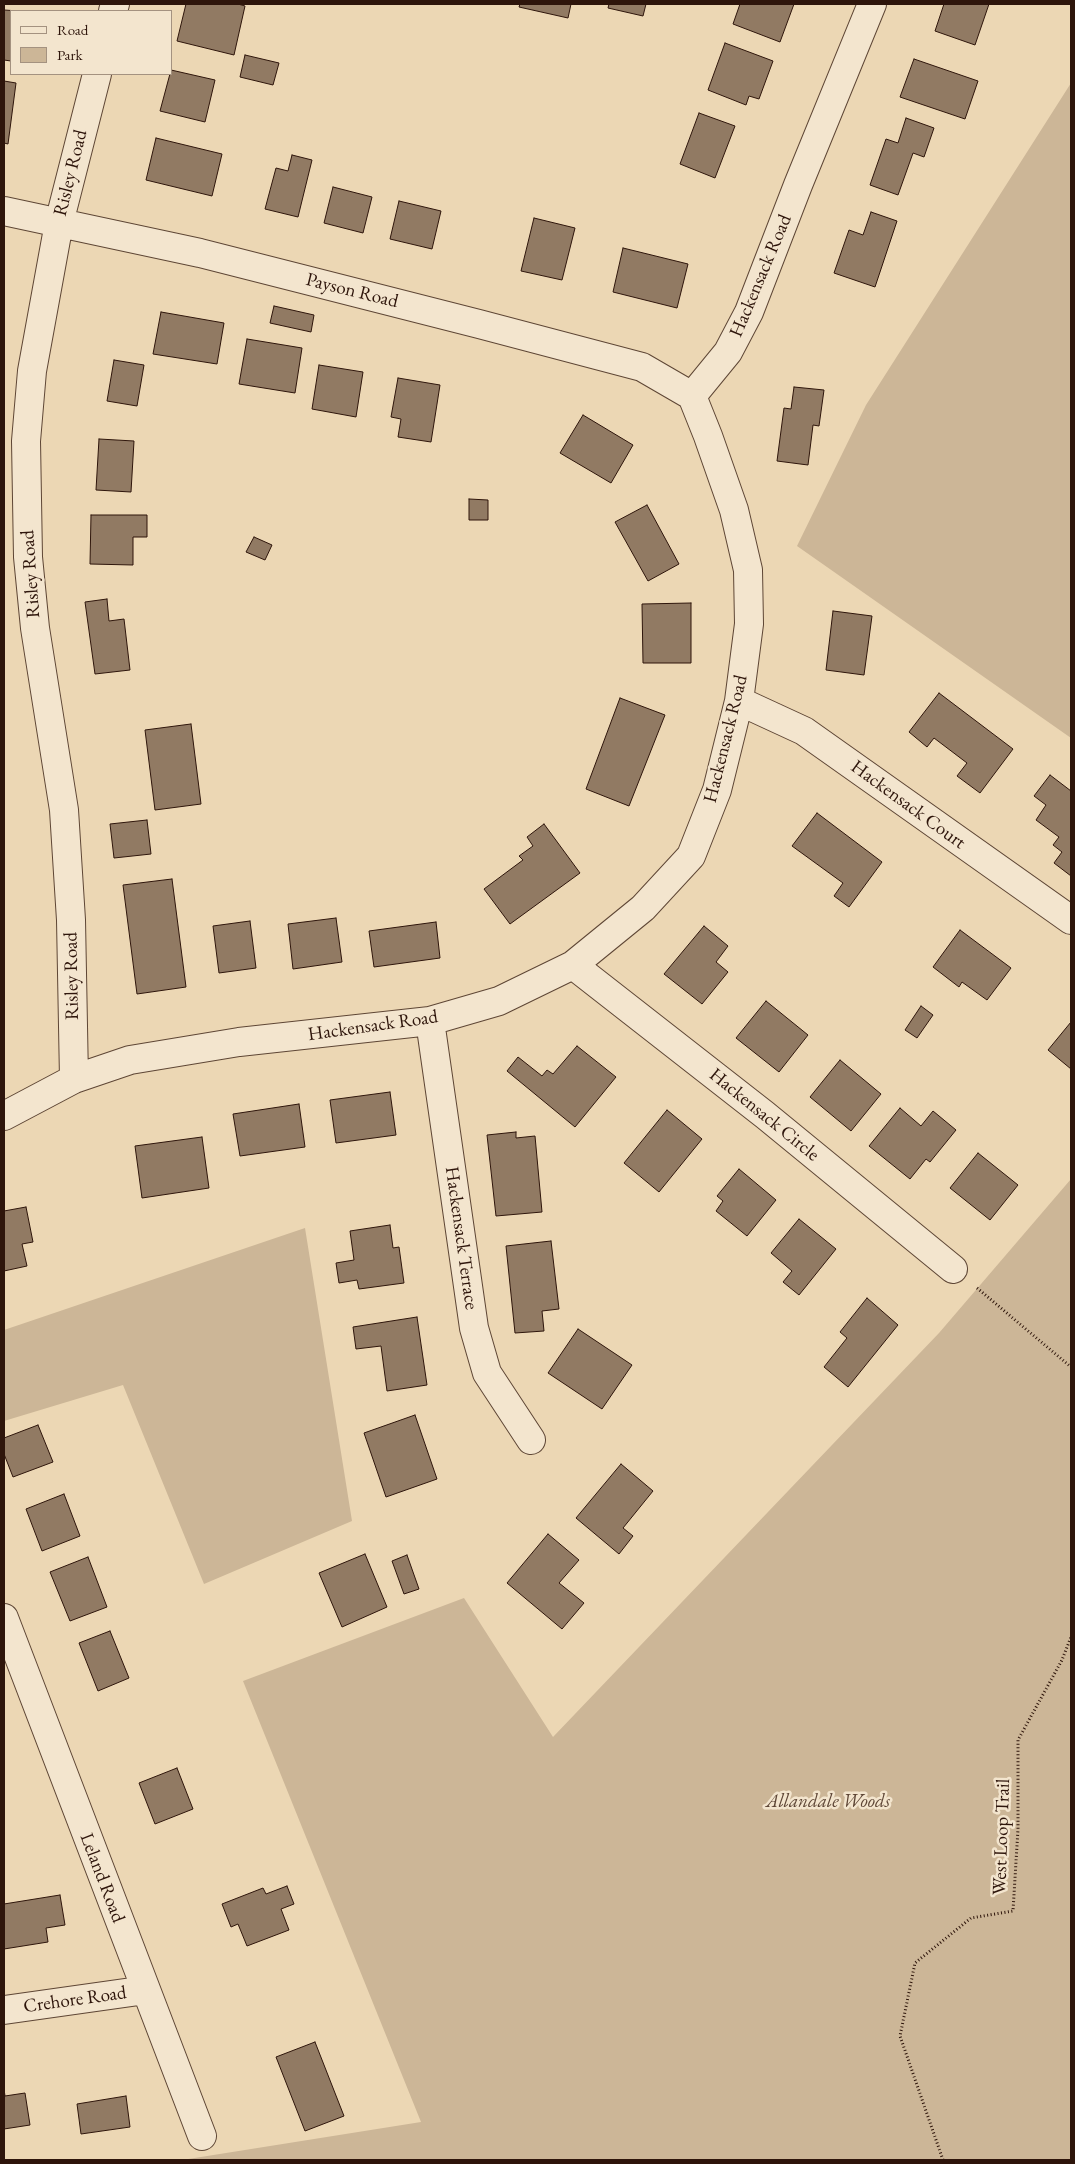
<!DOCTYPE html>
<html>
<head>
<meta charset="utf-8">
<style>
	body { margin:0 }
	#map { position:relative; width:1075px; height:2164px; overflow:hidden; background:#ecd7b4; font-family:"EB Garamond",serif }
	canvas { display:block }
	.frame { position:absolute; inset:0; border:5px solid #2e150b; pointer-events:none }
	.legend { position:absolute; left:10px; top:10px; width:162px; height:65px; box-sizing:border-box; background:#f3e5ce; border:1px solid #a49280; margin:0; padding:6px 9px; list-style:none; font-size:15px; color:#2e150b }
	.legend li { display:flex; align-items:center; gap:10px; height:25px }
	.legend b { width:25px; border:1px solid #a49280 }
</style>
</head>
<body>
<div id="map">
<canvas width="1075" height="2164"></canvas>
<div class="frame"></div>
<ul class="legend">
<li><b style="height:6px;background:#f3e5ce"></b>Road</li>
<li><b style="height:14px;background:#ccb697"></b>Park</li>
</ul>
</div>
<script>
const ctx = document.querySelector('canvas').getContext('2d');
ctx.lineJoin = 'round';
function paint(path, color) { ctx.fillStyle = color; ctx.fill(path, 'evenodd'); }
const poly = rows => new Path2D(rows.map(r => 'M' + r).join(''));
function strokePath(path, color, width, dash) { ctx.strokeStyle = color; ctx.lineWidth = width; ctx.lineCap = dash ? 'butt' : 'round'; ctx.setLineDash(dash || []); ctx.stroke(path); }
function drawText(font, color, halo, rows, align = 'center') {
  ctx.font = font + ' "EB Garamond",serif'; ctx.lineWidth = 5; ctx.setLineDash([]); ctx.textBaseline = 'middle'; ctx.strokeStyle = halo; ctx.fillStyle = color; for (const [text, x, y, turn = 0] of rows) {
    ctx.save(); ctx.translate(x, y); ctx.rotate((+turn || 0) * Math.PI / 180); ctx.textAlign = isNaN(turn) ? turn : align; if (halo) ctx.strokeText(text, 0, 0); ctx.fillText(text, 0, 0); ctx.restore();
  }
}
paint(poly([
	[1071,83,1071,738,797,546,866,405],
	[1071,1179,1071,2160,182,2160,421,2122,243,1681,464,1598,553,1737,939,1333],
	[305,1228,352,1521,204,1584,123,1385,4,1421,4,1330]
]), '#ccb697');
const building = poly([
	[186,4,238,4,245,6,234,55,177,41,186,4],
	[520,4,571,4,568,18,519,7,520,4],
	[609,4,646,4,643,16,608,8,609,4],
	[740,4,794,4,780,42,733,24,740,4],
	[944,4,989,4,975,45,935,31,944,4],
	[4,10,19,11,11,11,11,61,4,60,4,10],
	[725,43,773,61,759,99,749,96,746,105,708,90,725,43],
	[245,55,279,63,273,85,240,77,245,55],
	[914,59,978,81,965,119,900,97,914,59],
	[171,70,215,80,205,122,160,111,171,70],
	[4,81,16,83,8,144,4,143,4,81],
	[699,113,735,126,715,178,680,164,699,113],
	[906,118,934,128,924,157,913,153,898,195,870,185,886,139,898,143,906,118],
	[156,138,222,154,212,196,146,180,156,138],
	[292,155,312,160,298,217,265,209,276,168,288,171,292,155],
	[333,187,372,197,363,233,324,223,333,187],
	[399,201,441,211,432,249,390,239,399,201],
	[871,212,897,221,875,287,834,273,849,230,863,235,871,212],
	[534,218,575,228,562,280,521,271,534,218],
	[623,248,688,264,677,308,613,292,623,248],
	[274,306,314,315,311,332,270,323,274,306],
	[161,312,224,323,217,364,153,354,161,312],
	[247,339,302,348,295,393,239,384,247,339],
	[114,360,144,365,137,406,107,401,114,360],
	[319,365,363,372,356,417,312,409,319,365],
	[398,378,440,385,431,442,398,437,401,419,391,417,398,378],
	[794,387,824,390,819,426,813,425,808,465,777,461,784,408,791,409,794,387],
	[583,415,633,445,611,483,560,453,583,415],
	[99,439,134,441,131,492,96,490,99,439],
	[469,499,488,500,488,520,469,520,469,499],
	[647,505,679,564,648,581,615,522,647,505],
	[91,515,147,515,147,537,133,537,133,565,90,564,91,515],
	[254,537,272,545,265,560,246,552,254,537],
	[107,599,109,621,124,619,130,670,95,674,85,602,107,599],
	[691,603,691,663,643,663,642,604,691,603],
	[833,611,872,616,864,675,826,670,833,611],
	[939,693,1013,749,980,793,957,776,967,763,934,738,927,747,909,732,939,693],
	[620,698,665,715,629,806,586,789,620,698],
	[191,724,201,804,155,810,145,730,191,724],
	[1050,775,1071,791,1071,876,1054,863,1062,852,1053,845,1059,837,1036,820,1046,805,1034,796,1050,775],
	[817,813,882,862,849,907,834,896,843,883,792,846,817,813],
	[147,820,151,854,114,858,110,824,147,820],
	[544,824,580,873,510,924,484,889,523,860,519,856,533,846,527,837,544,824],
	[172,879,186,987,137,994,123,885,172,879],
	[336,918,342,962,293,969,288,924,336,918],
	[250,921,256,968,219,973,213,926,250,921],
	[436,922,440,958,374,967,369,931,436,922],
	[704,926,728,946,716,962,728,972,702,1004,664,974,704,926],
	[960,930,1011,968,987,1000,962,982,959,987,933,967,960,930],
	[766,1001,808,1035,779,1072,736,1038,766,1001],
	[921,1006,933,1015,917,1038,905,1030,921,1006],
	[1071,1022,1071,1069,1048,1050,1071,1022],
	[577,1046,616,1077,575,1127,507,1071,518,1057,542,1076,547,1070,553,1074,577,1046],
	[840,1060,881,1094,851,1131,810,1097,840,1060],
	[390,1092,396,1135,336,1143,330,1100,390,1092],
	[299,1104,305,1147,240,1156,233,1114,299,1104],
	[900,1108,921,1126,933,1111,956,1130,930,1162,926,1159,910,1179,869,1146,900,1108],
	[667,1110,702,1139,659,1192,624,1163,667,1110],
	[516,1132,516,1138,535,1136,542,1212,496,1216,487,1135,516,1132],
	[202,1137,209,1188,142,1198,135,1146,202,1137],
	[978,1153,1018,1185,990,1220,950,1188,978,1153],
	[739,1169,776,1200,747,1236,716,1211,723,1201,717,1196,739,1169],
	[26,1207,33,1242,22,1244,27,1266,4,1271,4,1211,26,1207],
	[799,1219,836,1249,799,1295,783,1282,792,1271,771,1253,799,1219],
	[390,1225,393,1248,399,1247,404,1283,359,1289,357,1280,339,1283,336,1263,354,1260,350,1231,390,1225],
	[551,1241,559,1309,542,1311,544,1331,515,1333,506,1246,551,1241],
	[867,1298,898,1325,848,1387,824,1367,847,1338,840,1332,867,1298],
	[417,1317,427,1385,387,1391,381,1346,356,1349,353,1327,417,1317],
	[578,1329,632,1365,602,1409,548,1373,578,1329],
	[415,1415,437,1479,386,1497,364,1433,415,1415],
	[38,1425,53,1462,13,1477,4,1454,4,1438,38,1425],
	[621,1464,653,1491,623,1528,633,1536,619,1554,576,1518,621,1464],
	[64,1494,80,1536,42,1551,26,1509,64,1494],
	[548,1534,579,1560,559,1583,584,1603,562,1629,507,1583,548,1534],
	[365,1554,387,1607,342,1627,319,1573,365,1554],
	[407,1555,419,1589,404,1594,392,1561,407,1555],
	[88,1557,107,1607,70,1621,50,1572,88,1557],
	[110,1631,129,1678,98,1691,79,1643,110,1631],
	[177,1768,193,1809,155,1824,139,1783,177,1768],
	[287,1886,294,1904,281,1909,289,1930,247,1946,238,1924,231,1927,222,1904,263,1888,266,1894,287,1886],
	[60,1895,65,1925,46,1928,48,1942,4,1949,4,1904,60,1895],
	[315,2042,344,2116,305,2131,276,2057,315,2042],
	[4,2089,5,2096,25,2093,30,2125,4,2129,4,2089],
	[126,2096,130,2127,81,2134,77,2104,126,2096]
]);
paint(building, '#917a63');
strokePath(building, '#2e150b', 1);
const minor = poly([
	[113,11,115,4],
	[4,211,200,253,479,324,642,367,692,396],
	[739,701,804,731,1071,920],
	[573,965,765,1115,953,1269],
	[430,1021,474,1328,487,1373,531,1440],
	[74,1079,71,920,64,810,35,628,28,557,26,441,32,371,59,223,97,74],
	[4,1116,74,1079,130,1060,239,1042,430,1021,499,1001,573,965,643,908,691,856,717,790,739,701,749,624,748,570,734,510,708,436,692,396,728,352,749,312,798,185,872,4],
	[4,1618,202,2136],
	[4,2010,146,1990]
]);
strokePath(minor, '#5e4635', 30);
strokePath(poly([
	[977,1288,1071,1367],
	[943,2160,900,2036,915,1963,971,1918,1013,1911,1018,1829,1018,1740,1062,1660,1071,1637]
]), '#2e150b', 3, [1, 2.5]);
strokePath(minor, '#f3e5ce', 28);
drawText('19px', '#2e150b', '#f3e5ce', [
	["Risley Road",71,173,-76],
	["Hackensack Road",761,276,-67],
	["Payson Road",352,291,14],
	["Risley Road",31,574,-94],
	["Hackensack Road",726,739,-76],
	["Hackensack Court",908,805,36],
	["Risley Road",72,976,-91],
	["Hackensack Road",373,1026,-8],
	["Hackensack Circle",764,1115,39],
	["Hackensack Terrace",461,1238,82],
	["West Loop Trail",1002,1837,-88],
	["Leland Road",102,1878,69],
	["Crehore Road",75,2000,-8]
]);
drawText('italic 19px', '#5d4535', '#f3e5ce', [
	["Allandale Woods",828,1802]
]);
</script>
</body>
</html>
